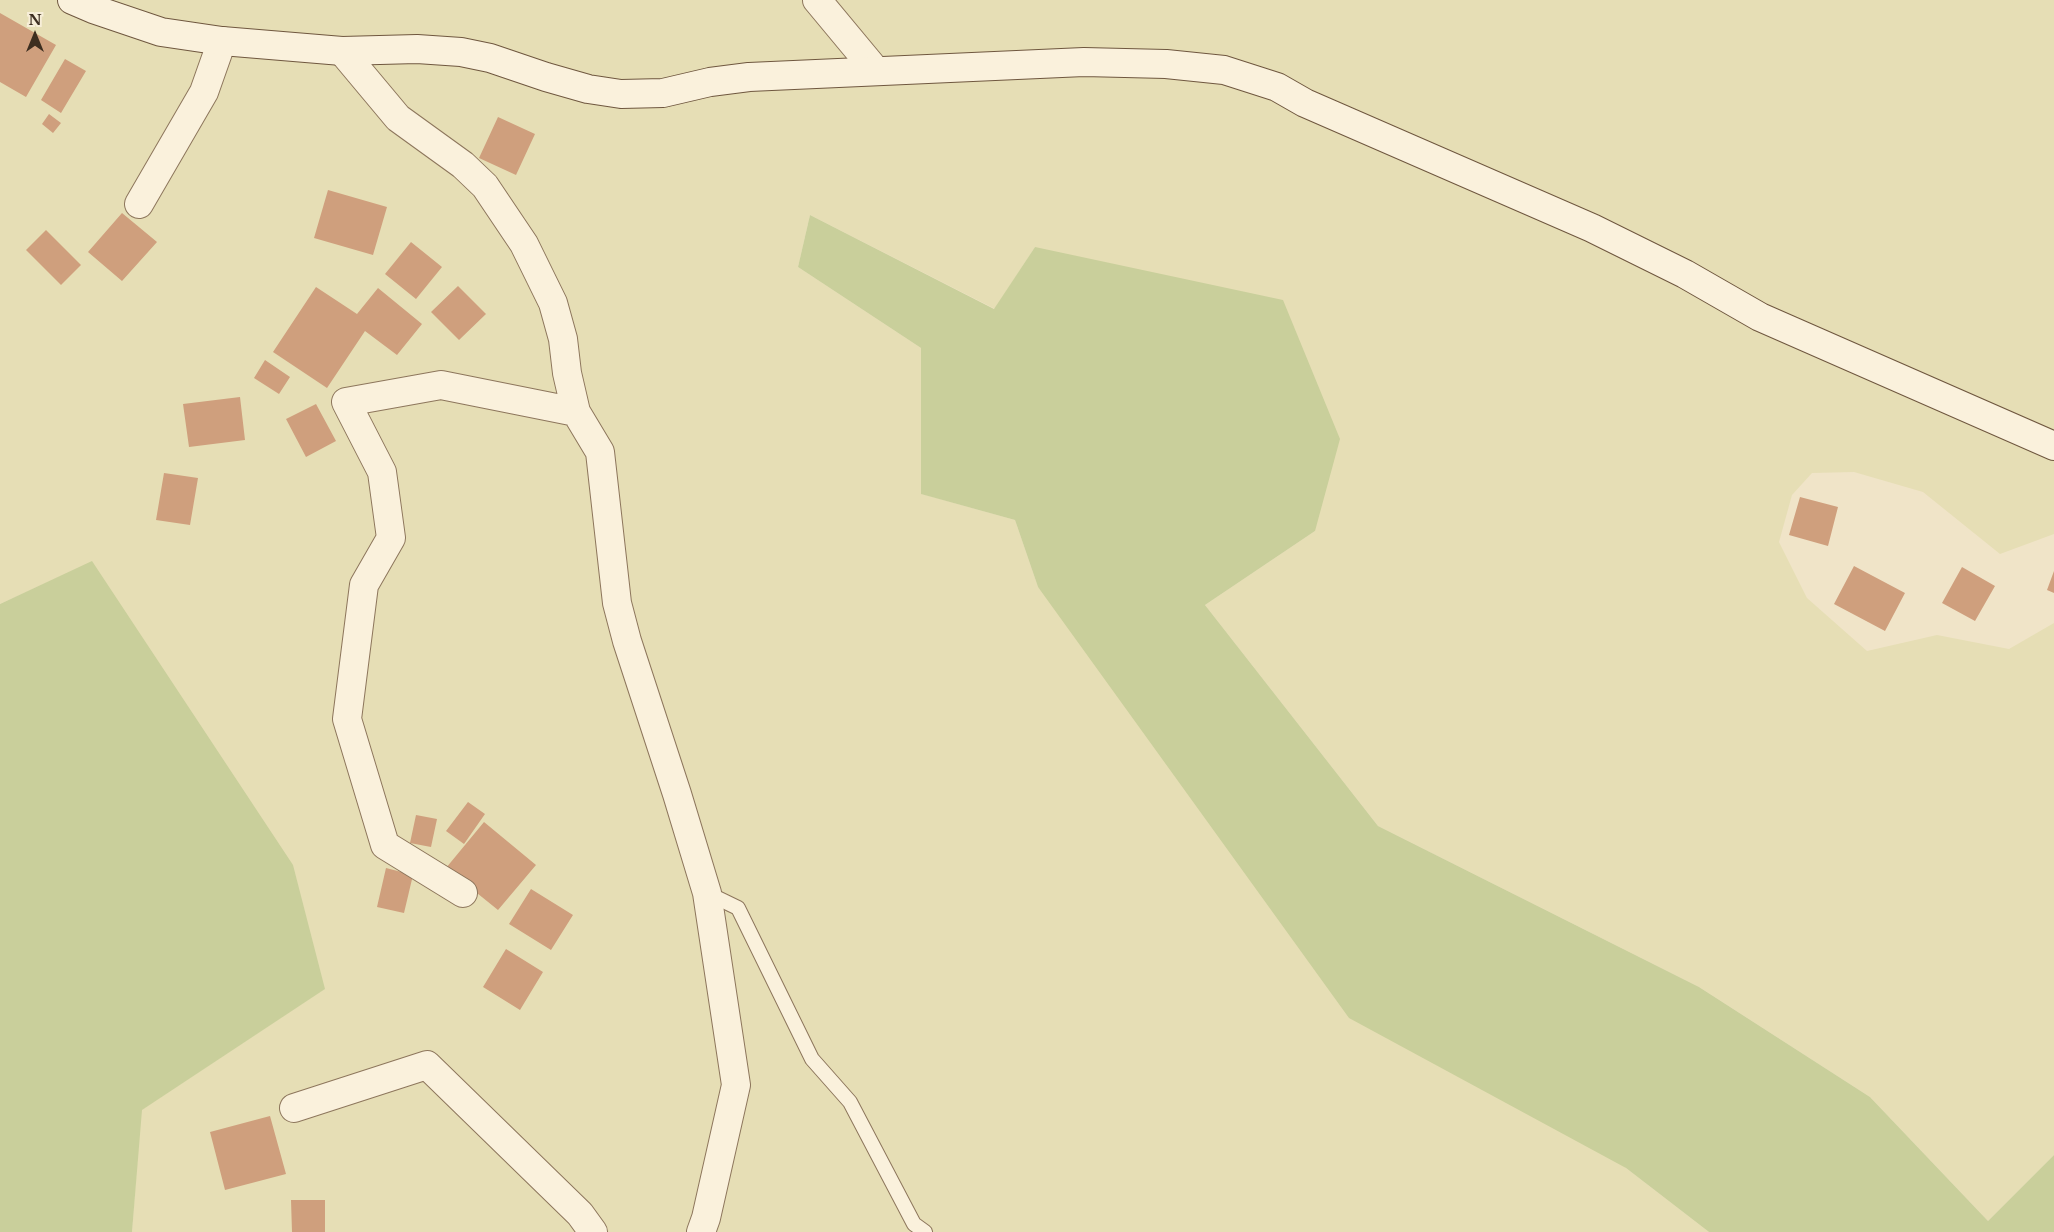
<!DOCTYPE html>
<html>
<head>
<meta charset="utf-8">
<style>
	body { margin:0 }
	#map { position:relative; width:2054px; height:1232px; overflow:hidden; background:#f0e4c8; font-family:"Libre Baskerville",serif }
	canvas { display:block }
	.north { position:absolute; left:10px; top:10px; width:50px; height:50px; -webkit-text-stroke:4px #f7eed8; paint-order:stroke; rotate:0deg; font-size:14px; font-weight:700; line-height:20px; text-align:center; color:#3d2e20 }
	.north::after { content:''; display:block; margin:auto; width:18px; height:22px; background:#3d2e20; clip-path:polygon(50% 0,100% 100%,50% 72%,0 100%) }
</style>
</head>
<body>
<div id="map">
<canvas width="2054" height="1232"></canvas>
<div class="north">N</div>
</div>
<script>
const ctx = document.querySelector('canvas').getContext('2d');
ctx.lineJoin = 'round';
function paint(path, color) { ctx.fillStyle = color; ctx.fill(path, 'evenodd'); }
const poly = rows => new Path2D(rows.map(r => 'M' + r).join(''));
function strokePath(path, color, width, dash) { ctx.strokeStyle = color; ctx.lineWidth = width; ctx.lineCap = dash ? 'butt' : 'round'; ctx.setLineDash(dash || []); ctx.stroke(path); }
paint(poly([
	[0,0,2054,0,2054,534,2000,554,1923,492,1854,472,1812,473,1792,495,1779,542,1807,598,1867,651,1937,635,2009,649,2054,623,2054,1155,1988,1221,1870,1097,1699,987,1378,826,1205,605,1315,531,1035,247,995,309,810,215,798,267,921,348,922,494,1015,520,1038,587,1626,1168,1709,1232,132,1232,141,1110,324,989,92,562,0,604]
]), '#e6deb5');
paint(poly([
	[810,215,994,309,1035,247,1283,300,1340,439,1315,531,1205,605,1378,826,1699,987,1870,1097,1988,1221,2054,1155,2054,1232,1709,1232,1626,1168,1349,1018,1038,587,1015,520,921,494,921,348,798,267],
	[92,561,293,865,325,989,142,1110,132,1232,0,1232,0,604]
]), '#c9cf9b');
paint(poly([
	[0,13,56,45,26,97,0,82],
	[65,59,86,71,61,113,41,100],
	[49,114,61,123,53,133,42,124],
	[498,117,535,134,516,175,479,158],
	[328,190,387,207,373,255,314,238],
	[122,213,157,242,122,281,88,252],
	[46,230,81,265,61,285,26,250],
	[411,242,442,267,416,299,385,274],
	[458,286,486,314,459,340,431,312],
	[316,287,357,314,378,288,422,324,397,355,365,331,327,388,273,352],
	[265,360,290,377,279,394,254,378],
	[240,397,245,440,189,447,183,404],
	[316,404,336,441,306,457,286,419],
	[164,473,198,478,190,525,156,520],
	[1800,497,1838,507,1828,546,1789,535],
	[1854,566,1905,593,1885,631,1834,604],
	[1962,567,1995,586,1975,621,1942,603],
	[2054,571,2054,593,2047,590],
	[468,802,485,814,464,844,446,831],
	[416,815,437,819,431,847,410,843],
	[484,822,536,865,498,910,446,868],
	[386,868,413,875,404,913,377,907],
	[531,889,573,915,551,950,509,924],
	[506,949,543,972,520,1010,483,987],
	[270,1116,286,1174,225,1190,210,1132],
	[291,1200,325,1200,325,1232,292,1232]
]), '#cf9f7d');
const lane = poly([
	[707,893,738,908,812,1059,850,1102,914,1224,925,1232]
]);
const street = poly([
	[817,0,876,71],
	[342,51,398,118,463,165,485,186,524,244,553,303,563,339,567,373,576,412,600,452,617,603,627,641,677,794,707,893,736,1085,706,1218,701,1232],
	[139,204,204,92,222,41],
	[463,893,385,845,347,719,364,585,391,538,382,472,346,402,441,385,576,412],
	[294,1108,427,1065,580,1214,593,1232]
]);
const secondary = poly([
	[72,0,93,9,161,32,222,41,342,51,417,49,461,52,490,58,546,77,588,89,621,94,663,93,710,82,749,77,1084,62,1166,64,1224,70,1277,87,1305,103,1592,228,1685,274,1760,317,2054,446]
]);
strokePath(lane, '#8d765c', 16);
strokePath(street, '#8d765c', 30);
strokePath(secondary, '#6f573f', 30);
strokePath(lane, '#faf1dc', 14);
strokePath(street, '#faf1dc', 28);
strokePath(secondary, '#faf1dc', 28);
</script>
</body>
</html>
